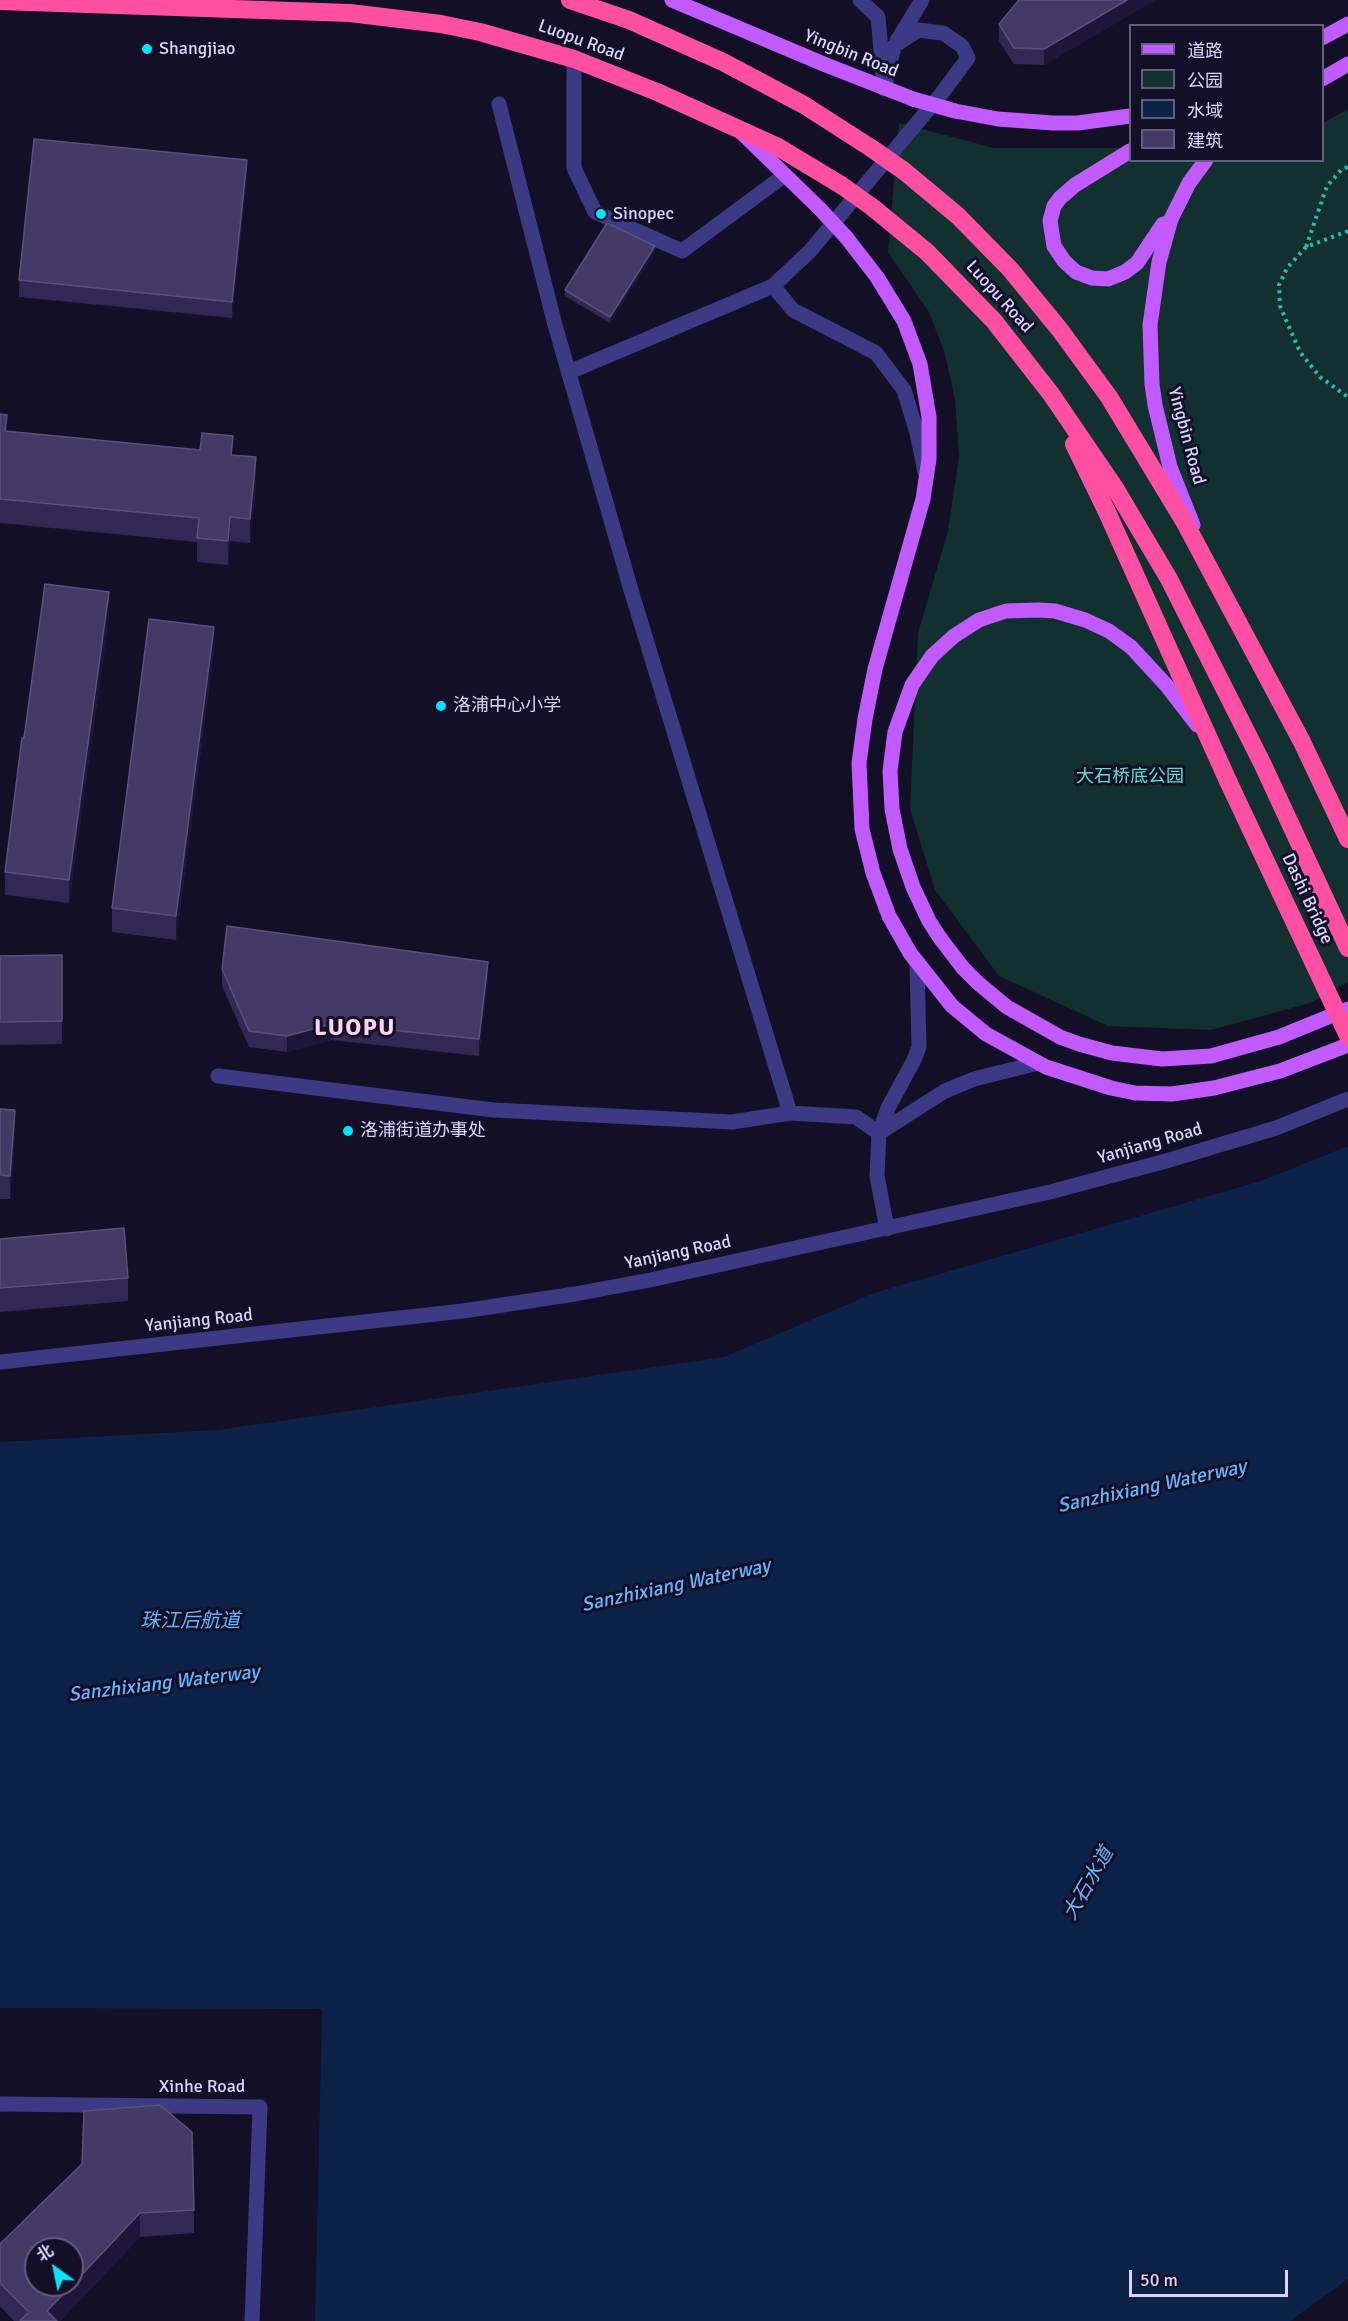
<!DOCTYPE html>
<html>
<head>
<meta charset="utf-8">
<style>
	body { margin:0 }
	#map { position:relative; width:1348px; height:2321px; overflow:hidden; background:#130f26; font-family:Signika,"Noto Sans SC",sans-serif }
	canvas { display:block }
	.legend { position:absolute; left:1129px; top:24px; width:195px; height:138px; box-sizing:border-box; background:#130f26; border:2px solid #625e7d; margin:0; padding:8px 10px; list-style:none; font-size:18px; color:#d9d4ff }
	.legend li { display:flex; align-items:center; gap:12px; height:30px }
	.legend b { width:30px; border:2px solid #625e7d }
	.north { position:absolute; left:24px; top:2237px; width:60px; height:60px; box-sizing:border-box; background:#130f26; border:2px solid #625e7d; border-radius:50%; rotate:327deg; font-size:16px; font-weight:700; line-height:24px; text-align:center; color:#d9d4ff }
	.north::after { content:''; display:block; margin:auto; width:21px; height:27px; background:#00e5ff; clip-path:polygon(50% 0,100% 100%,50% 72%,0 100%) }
	.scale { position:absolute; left:1129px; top:2270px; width:159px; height:27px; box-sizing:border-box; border:3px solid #d9d4ff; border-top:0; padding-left:8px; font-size:18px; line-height:21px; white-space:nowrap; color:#d9d4ff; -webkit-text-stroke:4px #130f26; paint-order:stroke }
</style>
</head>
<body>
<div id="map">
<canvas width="1348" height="2321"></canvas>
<ul class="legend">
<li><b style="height:8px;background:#c25bff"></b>道路</li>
<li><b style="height:16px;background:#12302f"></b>公园</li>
<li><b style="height:16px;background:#0c2248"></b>水域</li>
<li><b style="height:16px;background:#433a66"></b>建筑</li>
</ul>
<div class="north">北</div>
<div class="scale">50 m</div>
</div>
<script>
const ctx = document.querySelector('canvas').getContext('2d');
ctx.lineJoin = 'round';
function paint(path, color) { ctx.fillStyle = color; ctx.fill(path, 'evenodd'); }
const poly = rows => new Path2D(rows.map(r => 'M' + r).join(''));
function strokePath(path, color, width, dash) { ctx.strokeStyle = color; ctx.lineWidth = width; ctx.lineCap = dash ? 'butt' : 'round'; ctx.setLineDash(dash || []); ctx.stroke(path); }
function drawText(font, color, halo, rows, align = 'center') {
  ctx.font = font + ' Signika,"Noto Sans SC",sans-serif'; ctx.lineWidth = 6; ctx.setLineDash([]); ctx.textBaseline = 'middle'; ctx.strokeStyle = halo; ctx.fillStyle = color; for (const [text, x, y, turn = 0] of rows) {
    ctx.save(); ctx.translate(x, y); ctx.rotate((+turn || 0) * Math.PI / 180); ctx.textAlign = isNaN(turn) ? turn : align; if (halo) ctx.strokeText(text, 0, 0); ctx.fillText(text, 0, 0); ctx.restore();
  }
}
paint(poly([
	[1348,109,1348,982,1310,1003,1211,1030,1108,1026,999,976,935,890,910,809,918,633,948,531,959,456,955,399,945,354,929,312,888,252,899,123,994,148,1130,148,1130,160,1322,160,1323,123]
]), '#12302f');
paint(poly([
	[1348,1146,1348,2279,1290,2321,315,2321,322,2009,0,2008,0,1442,217,1430,724,1357,874,1293,1261,1181]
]), '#0c2248');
strokePath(poly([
	[1348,231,1306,247,1287,268,1279,285,1280,306,1300,352,1320,377,1348,397],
	[1306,247,1327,186,1342,169,1348,167]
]), '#2fb8b0', 4, [3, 4.5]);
strokePath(poly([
	[860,0,878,17,883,74],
	[897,41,922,0],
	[574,59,574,168,595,212,682,251,785,175],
	[499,104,555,325,631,590,790,1113,856,1117,879,1133],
	[773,286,793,310,876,353,904,390,917,433,925,472],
	[569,372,773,286,810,251,942,93,968,58,962,46,943,33,918,30,894,46,884,89],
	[218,1076,494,1110,732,1122,790,1113],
	[879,1133,945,1091,974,1079,1038,1063],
	[887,1229,877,1176,879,1133,888,1108,914,1060,919,1047,917,964],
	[0,1362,463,1311,575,1294,650,1280,1050,1192,1166,1161,1276,1128,1348,1099],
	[0,2104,260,2107,252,2321]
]), '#3d3a85', 15);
strokePath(poly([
	[672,0,826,65,913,99],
	[1322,38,1348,24],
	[1322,79,1348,64],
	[955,111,998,119,1053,123,1078,123,1130,116],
	[742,133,820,209],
	[1130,151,1075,185,1060,198,1054,206,1050,221,1054,246,1064,261,1076,272,1092,278,1108,279,1125,272,1137,263,1163,224],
	[846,237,877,277,904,321,920,364,929,417,929,459,923,499,875,669,865,719,859,763,862,829,873,873,889,916,910,953,952,1006,986,1034,1046,1067,1111,1088,1135,1093,1172,1094,1214,1088,1280,1071,1348,1045],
	[1193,525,1170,467,1155,405,1152,384,1150,325,1159,262,1171,219,1189,183,1206,160],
	[1197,725,1167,686,1131,647,1109,631,1085,620,1055,611,1039,610,1006,611,979,620,954,636,932,656,912,685,895,732,890,771,892,809,900,849,913,887,929,921,940,938,963,968,978,983,1007,1007,1060,1037,1079,1044,1112,1053,1162,1059,1211,1056,1279,1037,1348,1009]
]), '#c25bff', 15);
strokePath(poly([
	[570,0,629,20,723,62,804,105,871,148],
	[0,1,350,13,441,24,480,32,574,59,657,92,778,147,841,185],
	[904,171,958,216,1010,269,1060,330,1109,397,1184,521,1302,742,1348,839],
	[872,207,927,252,994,321,1051,394,1115,488,1169,579,1262,763,1348,948],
	[1074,444,1107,512,1228,781]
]), '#ff4fa3', 18);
strokePath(poly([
	[913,99,955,111],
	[820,209,846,237]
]), '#c25bff', 15);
strokePath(poly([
	[871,148,904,171],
	[841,185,872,207],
	[1228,781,1348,1036]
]), '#ff4fa3', 18);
paint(poly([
	[1019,0,1155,0,1044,65,1014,64,999,41,999,24],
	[247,176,232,318,19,297,19,280],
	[655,251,610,323,565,296,565,290],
	[0,414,7,431,233,455,256,481,250,543,230,541,228,565,197,562,197,542,0,523],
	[109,616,69,903,5,895,5,872,24,738],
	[214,650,176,940,112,932,112,908],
	[62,955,62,1044,0,1045,0,956],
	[222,969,488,978,479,1056,331,1040,287,1052,249,1047,222,986],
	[0,1109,15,1134,10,1199,0,1199],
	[0,1239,128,1278,128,1301,0,1312],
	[160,2105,194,2210,194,2233,140,2237,60,2321,14,2321,0,2306,0,2244]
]), '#312854');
paint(poly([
	[1127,0,1155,0,1044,65,1044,49],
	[247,160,247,176,232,318,232,302],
	[655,246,655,251,610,323,610,317],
	[256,457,256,481,250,543,250,519],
	[230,517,230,541,228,565,228,541],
	[109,592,109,616,69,903,69,880],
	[214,627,214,650,176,940,176,916],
	[488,962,488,978,479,1056,479,1039],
	[331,1024,331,1040,287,1052,287,1036],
	[15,1110,15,1134,10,1199,10,1176],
	[140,2213,140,2237,60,2321,47,2321,47,2311]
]), '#1d163a');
const building = poly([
	[1019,0,1127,0,1044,49,1014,48,999,24,1019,0],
	[34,139,247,160,232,302,19,280,34,139],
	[607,223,655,246,610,317,565,290,607,223],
	[0,414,7,415,5,431,200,450,202,433,233,436,231,455,256,457,250,519,230,517,228,541,197,538,199,518,0,499,0,414],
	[45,584,109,592,69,880,5,872,22,738,24,738,45,584],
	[149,619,214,627,176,916,112,908,149,619],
	[227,926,488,962,479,1039,331,1024,287,1036,249,1031,222,969,227,926],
	[62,955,62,1021,0,1022,0,956,62,955],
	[0,1109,15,1110,10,1176,0,1175,0,1109],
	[124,1228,128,1278,0,1288,0,1239,124,1228],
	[160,2105,192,2132,194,2210,140,2213,72,2285,72,2249,36,2249,36,2285,72,2285,47,2311,57,2321,20,2321,29,2312,0,2283,0,2244,82,2164,84,2111,160,2105]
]);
paint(building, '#433a66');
strokePath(building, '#5a527e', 1.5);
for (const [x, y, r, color] of [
	[147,49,6,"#00e5ff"],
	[601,214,6,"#00e5ff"],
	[441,706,6,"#00e5ff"],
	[348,1131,6,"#00e5ff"]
]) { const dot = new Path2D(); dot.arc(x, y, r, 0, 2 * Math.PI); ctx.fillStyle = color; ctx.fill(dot); strokePath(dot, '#130f26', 2); }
drawText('18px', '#d9d4ff', '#130f26', [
	["Luopu Road",581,41,20],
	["Yingbin Road",851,54,22],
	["Luopu Road",999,297,48],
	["Yingbin Road",1186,436,75],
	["Dashi Bridge",1307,899,65],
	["Yanjiang Road",1150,1144,-16],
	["Yanjiang Road",678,1253,-12],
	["Yanjiang Road",199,1321,-6],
	["Xinhe Road",202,2087]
]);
drawText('18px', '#d9d4ff', '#130f26', [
	["Shangjiao",159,49],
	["Sinopec",613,214],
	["洛浦中心小学",453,706],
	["洛浦街道办事处",360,1131]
], 'left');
drawText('18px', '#5fe0c0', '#130f26', [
	["大石桥底公园",1130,777]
]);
drawText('italic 20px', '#62b6ff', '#130f26', [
	["Sanzhixiang Waterway",1152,1487,-12],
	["Sanzhixiang Waterway",676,1586,-12],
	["珠江后航道",190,1622],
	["Sanzhixiang Waterway",164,1684,-7],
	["大石水道",1089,1884,-60]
]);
ctx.letterSpacing = '1.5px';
drawText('bold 24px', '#ffd6f0', '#130f26', [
	["LUOPU",355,1029]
]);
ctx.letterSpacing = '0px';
</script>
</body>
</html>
